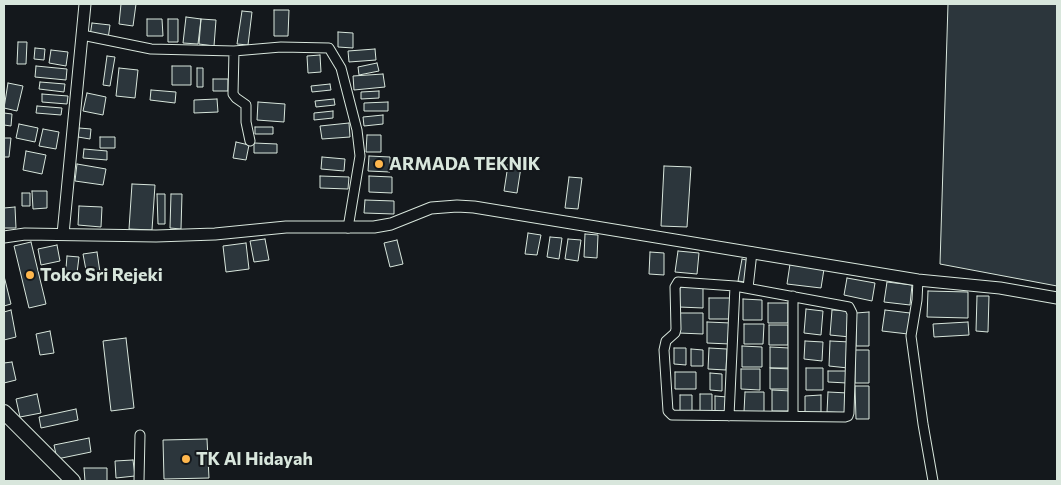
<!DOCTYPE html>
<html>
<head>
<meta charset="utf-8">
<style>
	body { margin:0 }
	#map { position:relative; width:1061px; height:485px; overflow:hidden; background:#14181c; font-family:Commissioner,sans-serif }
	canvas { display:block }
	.frame { position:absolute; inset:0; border:5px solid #d8e6dc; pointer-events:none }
</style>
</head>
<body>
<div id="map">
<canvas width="1061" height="485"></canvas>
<div class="frame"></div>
</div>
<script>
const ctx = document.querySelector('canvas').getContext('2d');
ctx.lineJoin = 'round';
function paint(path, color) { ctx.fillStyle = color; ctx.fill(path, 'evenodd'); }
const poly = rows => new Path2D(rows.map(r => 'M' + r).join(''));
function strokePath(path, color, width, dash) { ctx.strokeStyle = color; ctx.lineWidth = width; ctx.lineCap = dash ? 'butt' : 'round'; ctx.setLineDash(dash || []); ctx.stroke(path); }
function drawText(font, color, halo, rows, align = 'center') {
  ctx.font = font + ' Commissioner,sans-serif'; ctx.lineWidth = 4; ctx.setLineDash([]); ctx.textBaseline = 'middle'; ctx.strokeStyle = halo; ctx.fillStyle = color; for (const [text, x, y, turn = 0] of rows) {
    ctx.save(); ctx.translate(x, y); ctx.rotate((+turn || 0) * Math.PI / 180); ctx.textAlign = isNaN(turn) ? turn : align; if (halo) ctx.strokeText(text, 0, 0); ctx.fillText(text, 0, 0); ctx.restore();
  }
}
const building = poly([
	[121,4,136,4,133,26,119,24,121,4],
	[948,4,1057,4,1057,286,940,264,948,4],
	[274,10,289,10,288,36,274,36,274,10],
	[242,11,252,12,248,45,237,44,242,11],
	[186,17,201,19,198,44,183,43,186,17],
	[147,19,162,19,163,36,147,36,147,19],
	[168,19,178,19,178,42,168,42,168,19],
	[201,19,216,20,214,46,199,44,201,19],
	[92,23,110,25,108,39,90,36,92,23],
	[338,32,353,33,353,48,338,47,338,32],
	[18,42,27,42,26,64,17,64,18,42],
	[35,48,45,49,44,60,34,59,35,48],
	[375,49,376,60,349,62,348,51,375,49],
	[51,50,68,52,66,66,49,63,51,50],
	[320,55,321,72,308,73,307,56,320,55],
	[107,56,115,57,110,86,103,85,107,56],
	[377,63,379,71,359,75,358,67,377,63],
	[36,66,67,69,66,80,35,77,36,66],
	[172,66,191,66,191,85,172,85,172,66],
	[119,68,138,70,135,98,116,96,119,68],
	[197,68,203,68,203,87,197,87,197,68],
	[383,74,385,87,354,90,353,76,383,74],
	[213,79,228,79,228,91,213,91,213,79],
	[40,82,65,84,64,92,39,89,40,82],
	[8,83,23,86,17,111,4,108,8,83],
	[330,84,331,90,312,92,311,86,330,84],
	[151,90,176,92,175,103,150,100,151,90],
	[379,91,379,98,361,99,361,92,379,91],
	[87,93,106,97,103,115,83,111,87,93],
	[42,94,68,96,67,104,42,102,42,94],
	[217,99,218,112,194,113,194,100,217,99],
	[334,99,335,105,316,107,315,101,334,99],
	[258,102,285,104,284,122,257,120,258,102],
	[388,102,388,111,364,111,364,103,388,102],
	[37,106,62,108,61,115,36,113,37,106],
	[333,111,333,118,314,120,314,113,333,111],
	[4,113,12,114,11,126,4,125,4,113],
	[383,115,383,124,364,126,363,117,383,115],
	[349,123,350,137,322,139,320,126,349,123],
	[19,124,38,128,35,142,16,138,19,124],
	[255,127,273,127,273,134,255,134,255,127],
	[79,128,91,129,90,139,78,137,79,128],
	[43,129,59,132,56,149,39,146,43,129],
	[367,135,381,135,381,152,366,152,367,135],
	[100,137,115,137,115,148,100,148,100,137],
	[4,138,11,138,9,157,4,157,4,138],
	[236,142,249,145,246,160,233,158,236,142],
	[254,143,277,144,277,153,254,153,254,143],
	[84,149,107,151,107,160,83,158,84,149],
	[26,151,46,155,42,174,23,170,26,151],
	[369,156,390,157,390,172,368,171,369,156],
	[322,157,345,159,344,171,321,169,322,157],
	[77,164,106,169,103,185,75,181,77,164],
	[508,165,521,167,517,193,504,191,508,165],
	[664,166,691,167,687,227,661,226,664,166],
	[320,176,349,177,348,189,320,188,320,176],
	[369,176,392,177,392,193,369,192,369,176],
	[569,177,582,178,578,209,565,208,569,177],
	[132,184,155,185,152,230,129,229,132,184],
	[32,191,47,191,47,208,33,209,32,191],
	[22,193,30,193,30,206,22,206,22,193],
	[157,194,165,194,165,224,158,224,157,194],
	[171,194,182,194,181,229,170,228,171,194],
	[365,200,394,201,394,214,364,213,365,200],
	[79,206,102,207,101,227,78,225,79,206],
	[15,207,16,228,4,228,4,208,15,207],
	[528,233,541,235,537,255,525,254,528,233],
	[585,234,598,235,597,258,584,257,585,234],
	[550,237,562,238,559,259,547,257,550,237],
	[265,239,269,260,254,262,250,241,265,239],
	[568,239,581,240,578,261,565,259,568,239],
	[397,240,403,264,390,267,384,243,397,240],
	[31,242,46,304,29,308,14,246,31,242],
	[246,243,249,269,226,272,223,246,246,243],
	[57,245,60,261,41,265,38,249,57,245],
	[678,251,699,253,697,274,675,272,678,251],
	[97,252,101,279,88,281,83,254,97,252],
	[650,252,664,253,664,275,649,274,650,252],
	[67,256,79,257,76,281,65,280,67,256],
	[742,259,755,262,751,283,738,281,742,259],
	[790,264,824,269,821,288,787,284,790,264],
	[4,276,11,304,4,306,4,276],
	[847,278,875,283,872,301,844,295,847,278],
	[887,282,912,285,910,305,884,302,887,282],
	[680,287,703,287,703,308,679,307,680,287],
	[928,291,968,292,968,318,927,317,928,291],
	[977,296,989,296,988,332,976,331,977,296],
	[709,298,733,298,732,319,709,319,709,298],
	[743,299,762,300,762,320,743,320,743,299],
	[768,303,788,303,788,323,768,323,768,303],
	[806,309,823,311,821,335,804,333,806,309],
	[11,310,16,337,4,340,4,312,11,310],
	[832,310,851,311,850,337,830,335,832,310],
	[885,310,910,313,908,334,882,331,885,310],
	[869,312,869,346,856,346,856,313,869,312],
	[679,313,703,313,703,334,679,333,679,313],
	[707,322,731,323,730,344,707,343,707,322],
	[968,322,969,335,934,337,933,324,968,322],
	[744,324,764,324,763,344,744,344,744,324],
	[769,325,788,325,788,345,769,345,769,325],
	[50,331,54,353,40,355,36,334,50,331],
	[126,338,134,408,111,411,103,341,126,338],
	[805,341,823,342,822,361,804,359,805,341],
	[830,341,850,342,848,368,829,366,830,341],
	[742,346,762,347,762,367,742,367,742,346],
	[770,347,789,348,789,368,770,368,770,347],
	[674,348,686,348,686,365,674,364,674,348],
	[709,348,727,349,726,370,708,369,709,348],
	[691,349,703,350,703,366,691,366,691,349],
	[855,350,869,350,869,383,855,383,855,350],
	[12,362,16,380,4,383,4,363,12,362],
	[770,368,790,369,790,389,770,389,770,368],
	[806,368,823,368,823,390,806,390,806,368],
	[741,369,760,369,760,390,741,389,741,369],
	[828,371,847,371,847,383,828,382,828,371],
	[675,372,696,372,696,389,675,389,675,372],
	[710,373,722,374,722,391,710,390,710,373],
	[855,386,869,386,869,419,856,419,855,386],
	[772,390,791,391,791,411,772,411,772,390],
	[745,392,764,392,764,412,744,412,745,392],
	[828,392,848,393,847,413,827,412,828,392],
	[37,394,41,413,20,417,16,399,37,394],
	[700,394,712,394,712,411,700,411,700,394],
	[680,395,692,395,692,412,680,412,680,395],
	[821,395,821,413,805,413,805,396,821,395],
	[715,396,727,397,727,413,715,413,715,396],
	[76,409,78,420,41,428,39,417,76,409],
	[89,438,91,452,57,459,54,445,89,438],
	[207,439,209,478,164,479,163,440,207,439],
	[133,460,135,476,116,478,115,461,133,460],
	[84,468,107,468,107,481,85,481,84,468]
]);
paint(building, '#2c363c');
strokePath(building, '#d8e6dc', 1);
const minor = poly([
	[82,35,151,49,234,51,281,47,329,48,341,68,357,130,360,156,348,228],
	[234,51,233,94,236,98,246,105,246,122,250,141],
	[918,280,917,300,911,336,923,424,933,481],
	[678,282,735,286,849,307,852,313,849,413,848,416,845,417,672,415,668,411,664,350,666,341,675,333,676,329,675,287,678,282],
	[748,288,752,252],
	[729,416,735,286],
	[793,416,793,296],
	[139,481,140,435]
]);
const tertiary = poly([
	[63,234,85,4],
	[4,237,25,234,156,236,215,234,286,227,374,227,391,224,431,208,457,206,474,207,918,280,1000,288,1057,298]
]);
const primary = poly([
	[4,412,73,481]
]);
strokePath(minor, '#d8e6dc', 11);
strokePath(tertiary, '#d8e6dc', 13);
strokePath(primary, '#d8e6dc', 16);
strokePath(minor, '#14181c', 9);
strokePath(tertiary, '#14181c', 11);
strokePath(primary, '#14181c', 14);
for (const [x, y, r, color] of [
	[379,164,5,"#ffb74d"],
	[30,275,5,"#ffb74d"],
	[186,459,5,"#ffb74d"]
]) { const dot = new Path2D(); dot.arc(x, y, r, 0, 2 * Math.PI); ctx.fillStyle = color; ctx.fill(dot); strokePath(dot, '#14181c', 2); }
drawText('bold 18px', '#d8e6dc', '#14181c', [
	["ARMADA TEKNIK",389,164],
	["Toko Sri Rejeki",40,275],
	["TK Al Hidayah",196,459]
], 'left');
</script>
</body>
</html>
